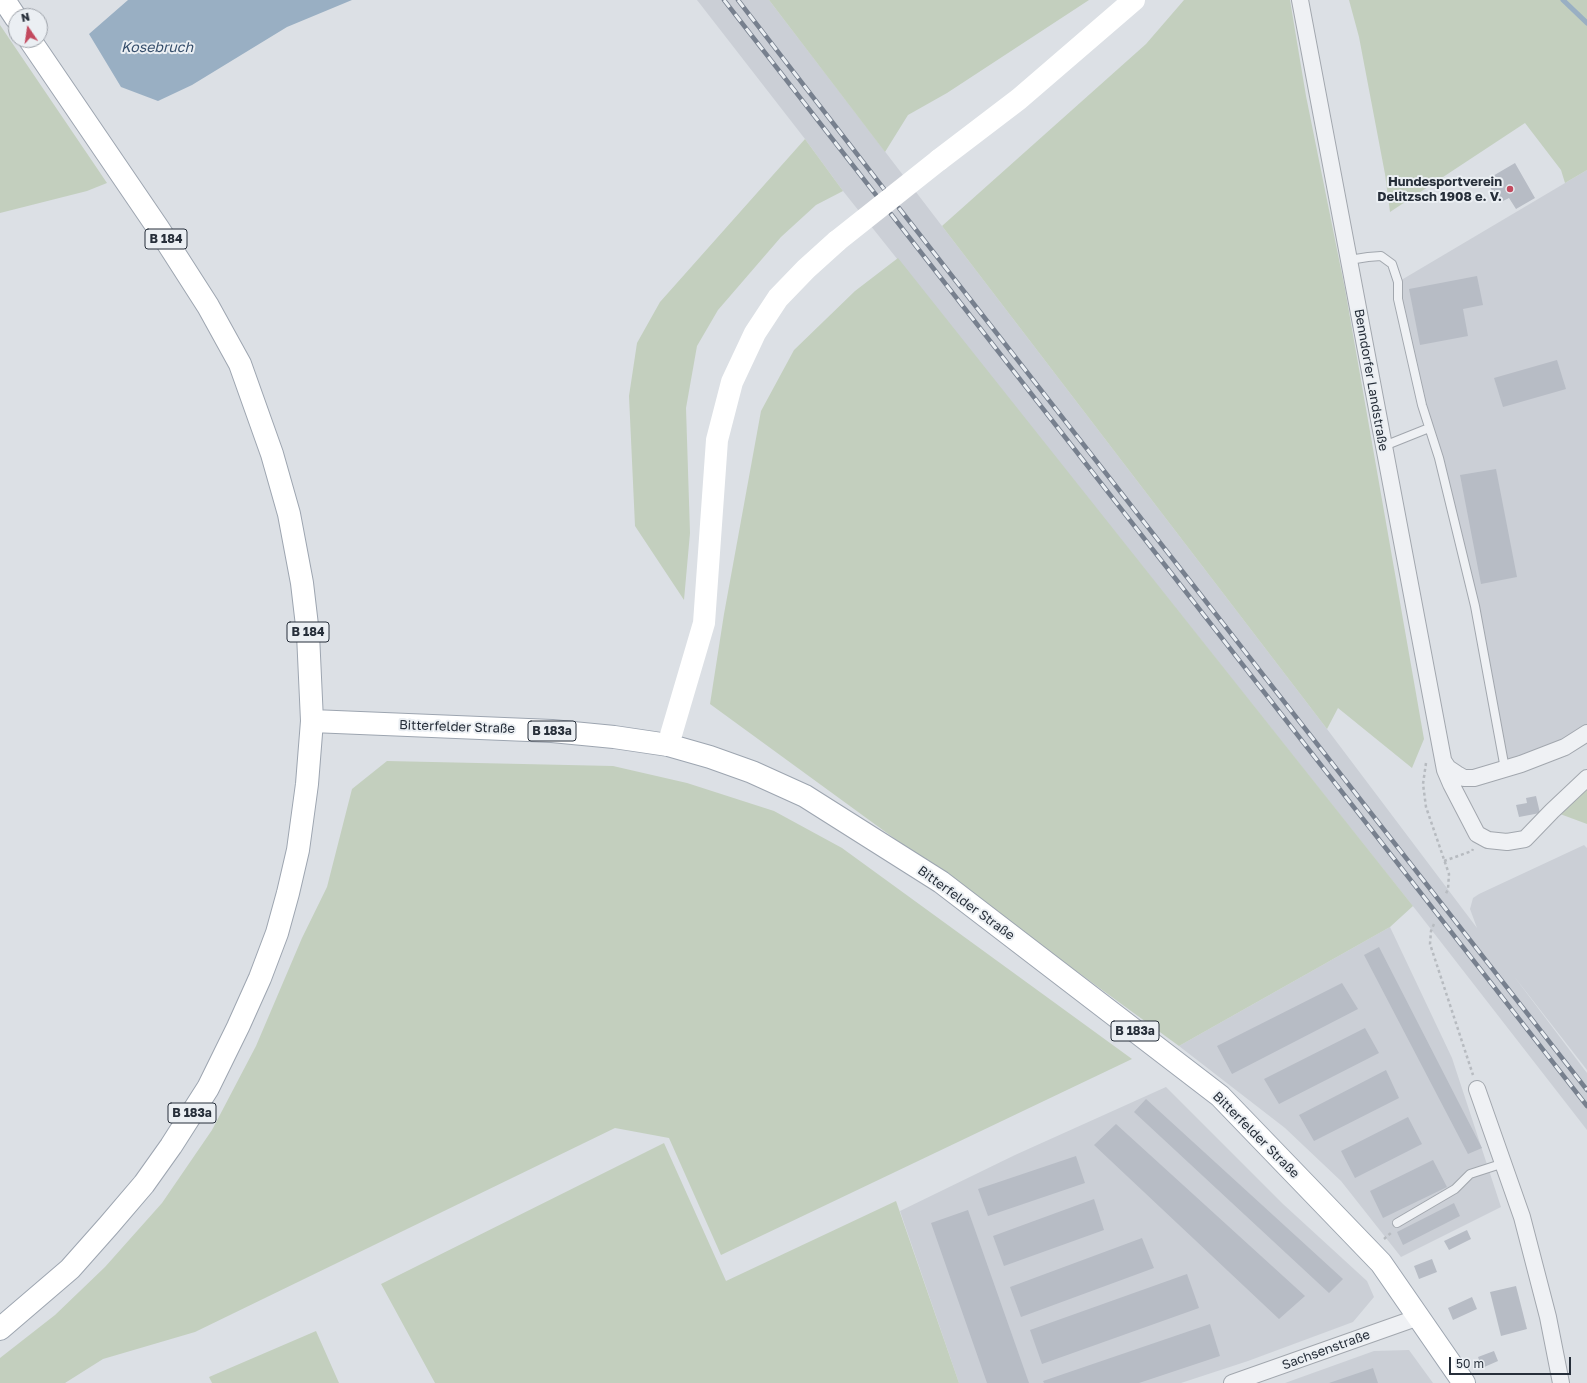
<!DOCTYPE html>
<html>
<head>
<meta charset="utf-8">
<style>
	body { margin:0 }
	#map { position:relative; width:1587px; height:1383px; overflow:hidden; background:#dce0e5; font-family:"Golos Text",sans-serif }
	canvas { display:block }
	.north { position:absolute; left:8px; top:8px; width:40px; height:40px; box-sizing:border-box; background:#ebeff3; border:1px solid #9da2a9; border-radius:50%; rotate:347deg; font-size:11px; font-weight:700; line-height:16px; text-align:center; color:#272f3a }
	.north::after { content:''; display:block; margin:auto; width:14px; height:18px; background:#c3495e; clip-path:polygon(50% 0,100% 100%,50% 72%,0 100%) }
	.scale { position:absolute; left:1449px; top:1357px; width:122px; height:18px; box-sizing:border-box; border:2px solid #272f3a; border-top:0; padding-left:5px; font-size:12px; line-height:14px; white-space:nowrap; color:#272f3a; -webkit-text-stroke:3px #ebeff3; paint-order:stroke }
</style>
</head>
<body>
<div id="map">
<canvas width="1587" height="1383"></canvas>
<div class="north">N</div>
<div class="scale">50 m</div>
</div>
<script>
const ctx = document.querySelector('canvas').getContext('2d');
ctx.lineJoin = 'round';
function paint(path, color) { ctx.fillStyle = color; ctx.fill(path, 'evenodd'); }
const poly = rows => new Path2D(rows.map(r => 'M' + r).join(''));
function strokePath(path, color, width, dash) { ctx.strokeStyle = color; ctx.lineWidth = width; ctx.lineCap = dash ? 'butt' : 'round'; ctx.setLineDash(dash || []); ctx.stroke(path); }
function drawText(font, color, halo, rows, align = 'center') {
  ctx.font = font + ' "Golos Text",sans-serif'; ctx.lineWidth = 4; ctx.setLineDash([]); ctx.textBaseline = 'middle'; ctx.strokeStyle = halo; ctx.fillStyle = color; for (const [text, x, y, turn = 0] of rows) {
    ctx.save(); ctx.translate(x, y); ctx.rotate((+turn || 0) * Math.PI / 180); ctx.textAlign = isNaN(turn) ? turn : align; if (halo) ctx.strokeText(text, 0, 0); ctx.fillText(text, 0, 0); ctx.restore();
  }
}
paint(poly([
	[697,0,769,0,1327,729,1477,928,1470,909,1473,898,1479,894,1584,845,1587,848,1587,1070,1513,975,1587,1073,1587,1130,1416,910,843,191,805,139],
	[1587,170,1587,732,1505,769,1475,606,1422,405,1398,282],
	[1390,927,1452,1058,1501,1207,1401,1257,1341,1181,1285,1128,1179,1046],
	[1166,1087,1283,1204,1367,1281,1374,1297,1353,1322,1248,1361,1181,1383,959,1383,900,1211,1015,1155],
	[1409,1350,1433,1383,1285,1383,1374,1351]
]), '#cbcfd6');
paint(poly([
	[769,0,1089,0,947,93,908,115,885,152],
	[1184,0,1290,0,1306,96,1345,289,1424,739,1412,768,1338,708,1327,729,942,226,1146,44],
	[1349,0,1587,0,1587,170,1565,183,1561,170,1525,123,1390,212,1385,174,1359,37],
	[0,25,107,183,87,191,0,213],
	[805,139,843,191,816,205,781,237,718,310,697,346,686,408,690,533,684,600,635,526,629,396,637,343,660,302],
	[898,258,1413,906,1390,927,1179,1046,710,704,724,614,761,411,794,350,855,291],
	[387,761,613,766,687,783,774,811,842,848,1132,1059,721,1255,669,1138,615,1128,195,1332,103,1359,65,1383,0,1383,0,1358,55,1315,105,1267,162,1203,212,1130,256,1046,302,938,327,887,352,789],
	[1587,778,1587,824,1552,811],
	[664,1143,726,1281,896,1201,959,1383,435,1383,381,1284],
	[316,1331,339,1383,212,1383,209,1377]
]), '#c3cfbe');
paint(poly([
	[128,0,352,0,287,27,192,85,158,101,121,87,89,34]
]), '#99afc3');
strokePath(poly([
	[1563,0,1587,23]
]), '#99afc3', 5);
paint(poly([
	[1515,163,1535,198,1516,209,1509,198,1499,203,1486,180],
	[1477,276,1483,305,1463,309,1468,336,1420,345,1409,289],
	[1557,360,1566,389,1503,407,1494,378],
	[1496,469,1517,577,1481,584,1460,475],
	[1536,796,1540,813,1519,817,1516,805,1527,803,1526,798],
	[1379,947,1482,1148,1468,1154,1364,955],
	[1342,983,1358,1009,1232,1074,1217,1046],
	[1365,1028,1379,1053,1279,1104,1264,1079],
	[1386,1070,1399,1098,1314,1141,1299,1115],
	[1146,1099,1343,1279,1329,1293,1134,1112],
	[1408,1117,1422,1144,1355,1178,1341,1151],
	[1116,1124,1305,1296,1279,1319,1094,1145],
	[1076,1156,1085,1183,988,1216,978,1189],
	[1433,1160,1447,1187,1383,1218,1370,1191],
	[1094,1199,1104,1230,1004,1266,993,1236],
	[1454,1203,1460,1216,1403,1245,1397,1232],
	[968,1210,1029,1383,987,1383,931,1223],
	[1467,1230,1471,1239,1449,1250,1444,1241],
	[1142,1238,1154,1268,1021,1317,1010,1287],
	[1432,1259,1437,1272,1419,1279,1414,1266],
	[1187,1274,1199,1308,1042,1364,1030,1330],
	[1516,1286,1527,1329,1501,1336,1490,1292],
	[1472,1297,1477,1309,1453,1320,1448,1308],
	[1210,1324,1220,1356,1139,1383,1044,1383,1043,1381],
	[1494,1351,1498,1361,1482,1368,1478,1357],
	[1373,1368,1378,1383,1329,1383]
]), '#b7bcc5');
const service = poly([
	[1349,260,1368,257,1381,256,1392,264,1398,282,1398,299,1422,405,1439,458,1475,606,1505,769],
	[1384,446,1429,428],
	[1397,1223,1455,1189,1470,1174,1504,1163]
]);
const minor = poly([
	[1300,0,1445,770,1451,784,1477,834,1488,840,1507,842,1525,839,1552,811,1587,778],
	[1444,762,1448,768,1457,774,1464,778,1474,778,1521,764,1565,747,1587,733],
	[1477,1089,1522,1217,1548,1317,1561,1383],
	[1232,1383,1419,1317]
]);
const primary = poly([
	[4,0,16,18],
	[312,721,552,731,614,737,668,745,710,757,752,772,805,796,941,882,1220,1096,1381,1263,1464,1383],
	[0,1329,70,1269,109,1225,144,1184,171,1146,208,1088,238,1027,260,978,277,933,288,893,298,850,307,784,312,721,308,634,302,583,289,514,272,454,240,364,208,306,158,228,30,40]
]);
strokePath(service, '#a2a7ae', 10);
strokePath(minor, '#a2a7ae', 18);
strokePath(primary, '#9da5b0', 24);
strokePath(poly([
	[1426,763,1423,784,1426,807,1449,874,1448,889,1445,896],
	[1444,861,1472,851,1473,849],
	[1434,924,1431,931,1430,944,1473,1075],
	[1384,1239,1392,1232]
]), '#b7bbc0', 2.5, [3, 3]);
strokePath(service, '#eff1f4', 8);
strokePath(minor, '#eff1f4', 16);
strokePath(poly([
	[939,160,1019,99,1134,0],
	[668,745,704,623,717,440,732,382,755,333,778,298,806,269,837,241]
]), '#fff', 22);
strokePath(primary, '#fff', 22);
const rail = poly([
	[724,0,876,195],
	[738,0,884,189],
	[899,208,1587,1090],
	[891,214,1587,1106]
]);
strokePath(rail, '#77808e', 4.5);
strokePath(rail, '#ebeff3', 3, [9]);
strokePath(poly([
	[837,241,939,160]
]), '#fff', 22);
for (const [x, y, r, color] of [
	[1510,189,4,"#c3495e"]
]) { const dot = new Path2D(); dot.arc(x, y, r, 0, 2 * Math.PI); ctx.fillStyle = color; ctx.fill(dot); strokePath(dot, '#ebeff3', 1.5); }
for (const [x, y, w] of [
	[166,239,42],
	[308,632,42],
	[552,731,48],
	[1135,1031,48],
	[192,1113,48]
]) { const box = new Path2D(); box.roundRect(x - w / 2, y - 10, w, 20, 3); ctx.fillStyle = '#ebeff3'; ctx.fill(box); strokePath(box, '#272f3a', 1); }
drawText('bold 12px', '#272f3a', null, [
	["B 184",166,239],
	["B 184",308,632],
	["B 183a",552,731],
	["B 183a",1135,1031],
	["B 183a",192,1113]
]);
drawText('bold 13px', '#272f3a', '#ebeff3', [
	["Hundesportverein",1502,182],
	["Delitzsch 1908 e. V.",1502,197]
], 'right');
drawText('13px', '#272f3a', '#ebeff3', [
	["Benndorfer Landstraße",1371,380,80],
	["Bitterfelder Straße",457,727,2],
	["Bitterfelder Straße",966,903,36],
	["Bitterfelder Straße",1256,1135,45],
	["Sachsenstraße",1326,1350,-20]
]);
drawText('italic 14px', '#354e6b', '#ebeff3', [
	["Kosebruch",157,48]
]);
</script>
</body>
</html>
